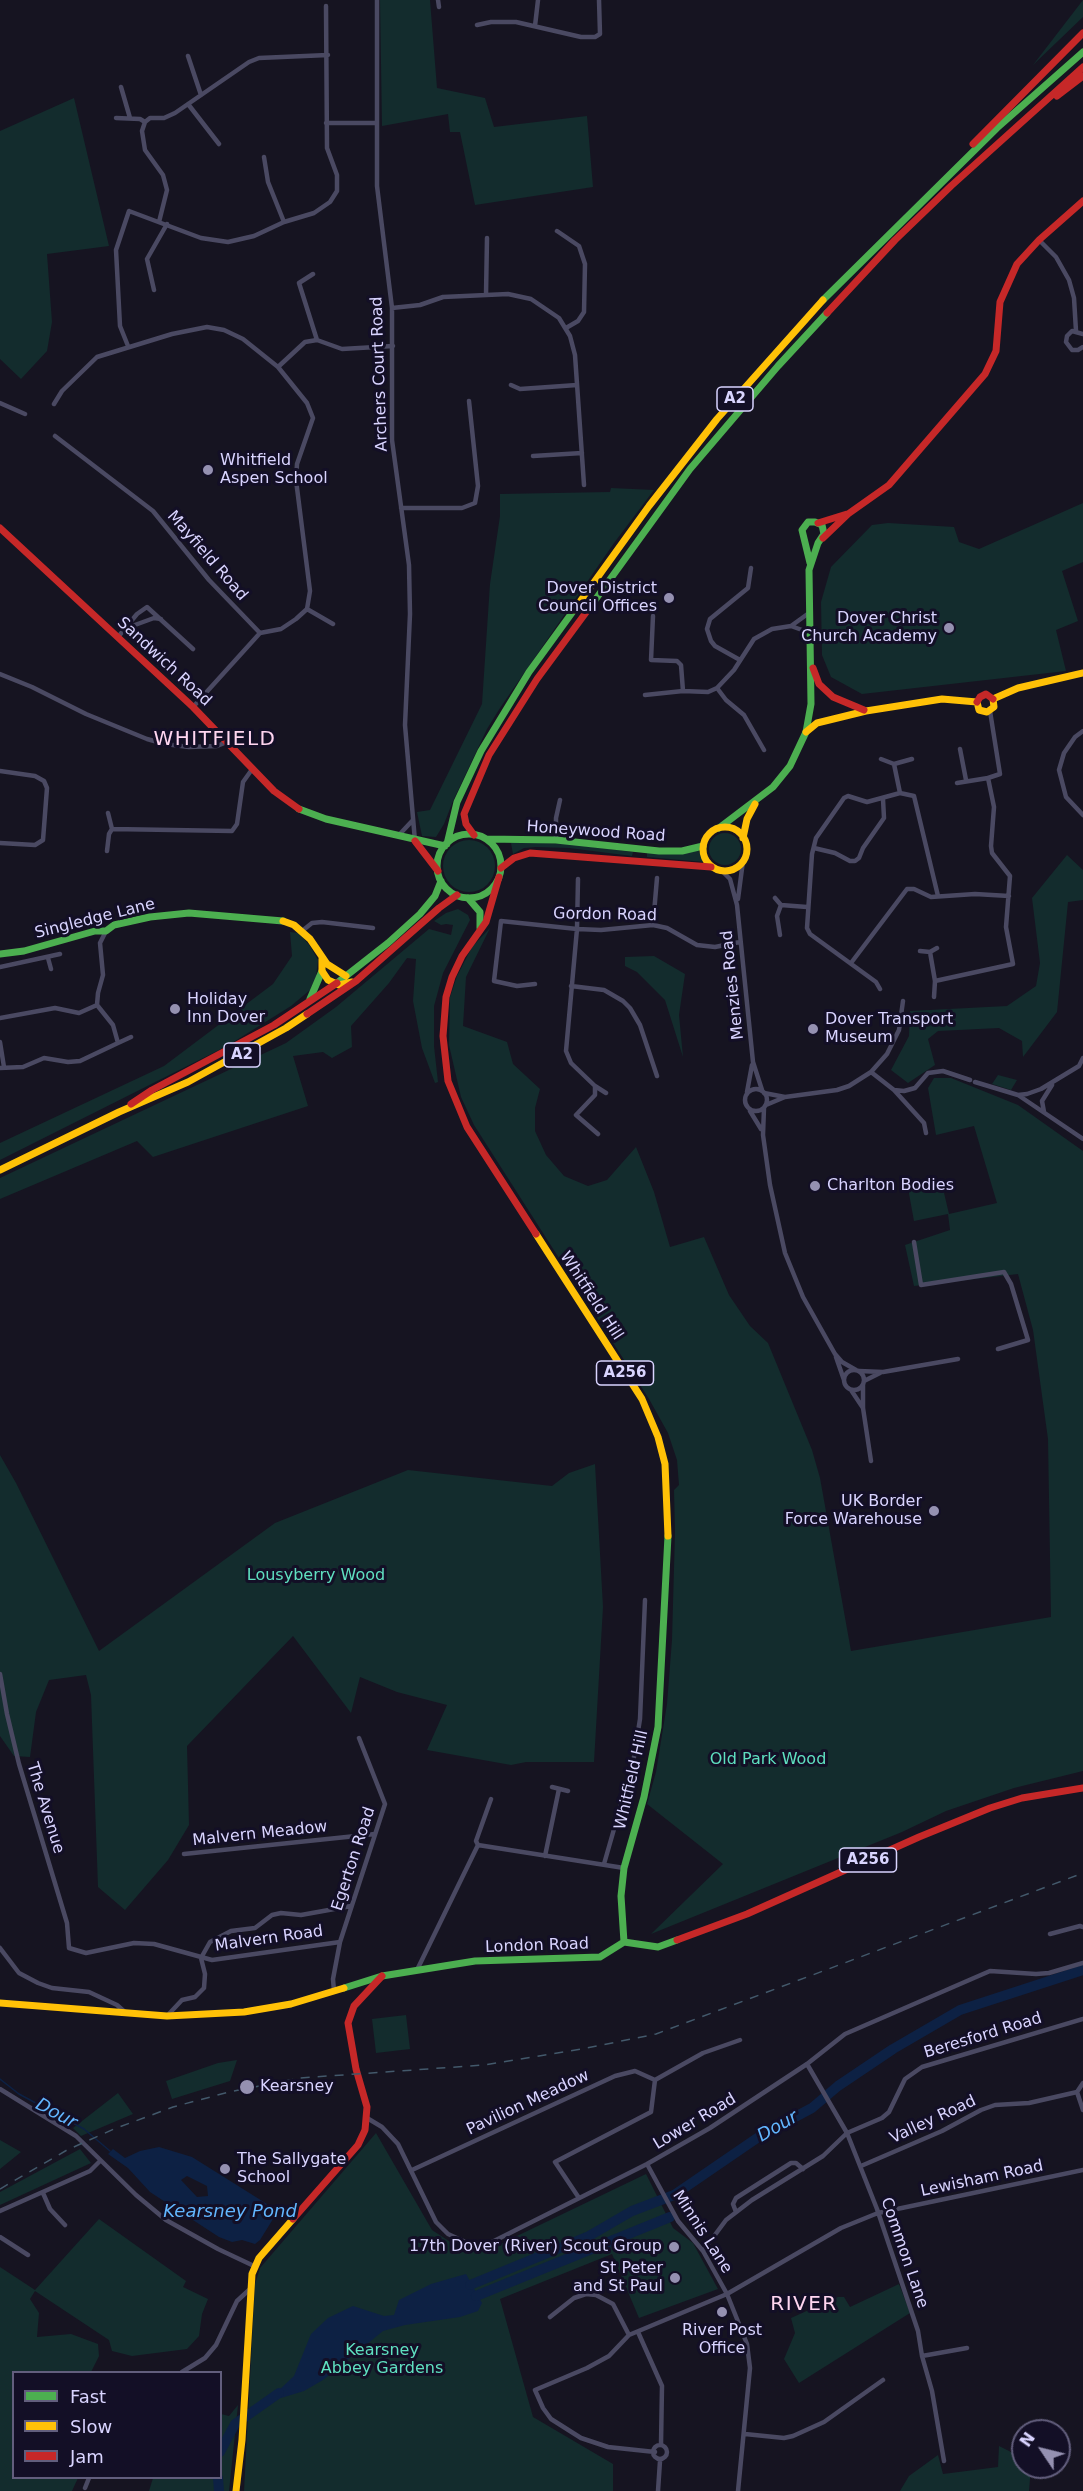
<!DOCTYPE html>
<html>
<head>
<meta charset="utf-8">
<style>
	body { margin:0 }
	#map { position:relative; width:1083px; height:2491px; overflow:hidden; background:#161421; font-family:"DejaVu Sans",sans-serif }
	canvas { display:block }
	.legend { position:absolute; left:12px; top:2371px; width:210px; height:108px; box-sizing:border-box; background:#130f26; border:2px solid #625e7d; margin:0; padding:8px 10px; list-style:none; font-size:18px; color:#d9d4ff }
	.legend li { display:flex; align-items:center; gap:12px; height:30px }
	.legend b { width:30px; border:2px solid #625e7d }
	.north { position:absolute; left:1011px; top:2419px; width:60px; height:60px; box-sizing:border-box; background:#130f26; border:2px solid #625e7d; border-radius:50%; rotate:305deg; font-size:16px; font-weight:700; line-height:24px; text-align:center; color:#d9d4ff }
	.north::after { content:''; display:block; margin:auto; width:21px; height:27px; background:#9591b1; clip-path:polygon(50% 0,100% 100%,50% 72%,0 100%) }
</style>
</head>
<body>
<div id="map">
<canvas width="1083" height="2491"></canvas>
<ul class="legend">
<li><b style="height:8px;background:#4caf50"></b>Fast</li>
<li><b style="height:8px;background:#ffc107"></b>Slow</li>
<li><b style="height:8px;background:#c62828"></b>Jam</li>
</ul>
<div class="north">N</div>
</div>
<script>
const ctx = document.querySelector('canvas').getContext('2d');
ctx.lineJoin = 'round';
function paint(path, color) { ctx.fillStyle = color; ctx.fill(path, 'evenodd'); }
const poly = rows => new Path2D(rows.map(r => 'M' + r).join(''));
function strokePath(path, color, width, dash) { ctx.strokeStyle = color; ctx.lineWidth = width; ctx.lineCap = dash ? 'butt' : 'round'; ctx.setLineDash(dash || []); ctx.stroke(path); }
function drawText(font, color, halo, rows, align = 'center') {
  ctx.font = font + ' "DejaVu Sans",sans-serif'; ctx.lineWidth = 6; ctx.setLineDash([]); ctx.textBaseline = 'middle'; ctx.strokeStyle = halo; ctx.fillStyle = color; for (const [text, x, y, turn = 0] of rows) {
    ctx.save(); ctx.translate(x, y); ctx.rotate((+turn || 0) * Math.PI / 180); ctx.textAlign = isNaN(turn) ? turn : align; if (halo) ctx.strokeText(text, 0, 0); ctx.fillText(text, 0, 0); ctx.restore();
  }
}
paint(poly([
	[380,0,430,0,437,88,485,98,494,127,587,116,593,187,475,205,460,132,450,132,448,114,382,126],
	[1083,0,1083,17,1033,65],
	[74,98,109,246,47,254,52,322,47,351,21,379,0,359,0,131],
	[611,488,654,490,614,543,500,708,487,729,453,801,444,824,436,837,422,836,417,812,430,810,482,704,490,584,500,516,500,494,610,492],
	[1083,503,1083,562,1062,571,1078,621,1056,630,1066,671,862,694,831,677,822,655,821,602,831,567,872,525,888,523,954,527,959,542,979,549],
	'709 849a16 16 0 1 1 32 0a16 16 0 1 1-32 0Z',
	'443 866a26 26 0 1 1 52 0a26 26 0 1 1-52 0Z',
	[514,842,569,844,633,852,632,856,569,848,536,847,524,848,513,854,511,843],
	[701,849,705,862,647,857,647,853,688,853],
	[1067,855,1083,870,1083,900,1068,902,1057,1012,1023,1057,1022,1041,999,1028,938,1031,928,1039,935,1065,908,1083,891,1070,909,1036,910,1011,1007,1006,1036,986,1040,963,1032,898],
	[458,909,468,915,470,920,443,973,434,1006,434,1046,438,1082,435,1083,422,1048,413,1001,416,959,407,958,389,983,351,1026,352,1047,332,1058,323,1052,293,1056,308,1106,153,1157,137,1141,0,1199,0,1178,286,1043,336,1007,429,929,451,935,453,925,446,924,441,925,434,921,446,913],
	[490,928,466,977,463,1026,507,1042,513,1064,540,1089,535,1108,535,1131,546,1155,564,1176,588,1186,607,1180,636,1147,654,1192,670,1247,704,1237,729,1295,750,1326,768,1343,812,1450,820,1478,851,1651,1051,1617,1048,1439,1033,1330,1018,1274,914,1286,905,1245,950,1230,948,1214,914,1221,908,1188,941,1180,949,1214,997,1203,974,1126,936,1135,928,1088,934,1078,951,1078,1018,1105,1083,1151,1083,1771,1014,1788,946,1811,902,1832,651,1934,723,1864,647,1804,656,1772,667,1704,672,1640,675,1532,674,1490,679,1485,677,1460,668,1433,649,1399,474,1125,461,1097,449,1045,450,997,457,976,472,947],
	[290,932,299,933,310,946,318,960,316,977,310,990,291,1006,227,1046,0,1160,0,1143,164,1066,273,984,292,956],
	[654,956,685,974,679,1015,683,1057,665,1000,637,972,625,966,625,957],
	[998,1075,1017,1080,1011,1090,992,1084],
	[0,1455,16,1483,99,1651,275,1523,408,1470,552,1486,569,1473,595,1464,603,1607,594,1762,526,1762,511,1765,427,1750,447,1705,397,1692,360,1677,351,1713,293,1636,187,1746,189,1825,168,1860,125,1910,98,1887,91,1695,86,1675,49,1680,36,1712,30,1757,14,1756,0,1736],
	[406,2015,410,2049,376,2053,372,2019],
	[237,2060,230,2081,172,2099,166,2081,218,2063],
	[118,2093,133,2114,81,2136,73,2128],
	[376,2133,432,2230,461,2249,494,2247,646,2174,673,2228,693,2243,718,2289,639,2318,612,2254,500,2299,533,2417,613,2464,613,2491,244,2491,255,2284,260,2268],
	[0,2140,21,2152,0,2169],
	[80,2149,91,2163,0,2205,0,2192],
	[99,2219,186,2281,183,2287,208,2299,202,2314,199,2336,187,2349,132,2356,112,2351,109,2340,35,2291,30,2299,39,2313,37,2337,71,2334,98,2344,99,2356,91,2372,14,2372,14,2478,78,2478,72,2491,0,2491,0,2267,35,2290],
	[899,2284,910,2313,799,2383,784,2359,795,2333,791,2318,838,2297,844,2297,850,2307],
	[238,2405,229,2491,149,2491,153,2478,220,2478,221,2414,229,2416],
	[999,2446,1023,2458,1023,2467,1031,2467,1029,2491,900,2491,909,2476,938,2455,943,2474,998,2467]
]), '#132c2d');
paint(poly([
	[159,2147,192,2157,267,2204,273,2219,260,2240,255,2244,242,2240,232,2242,219,2237,150,2192,128,2168,108,2154,113,2149,125,2158,140,2151],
	[187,2176,207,2186,208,2196,197,2197,181,2180],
	[466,2274,482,2303,478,2311,460,2317,405,2325,383,2331,323,2380,304,2391,281,2398,278,2391,294,2376,311,2334,328,2318,353,2306,384,2316,394,2315,399,2300,431,2284]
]), '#0d2144');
strokePath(poly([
	[0,2079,19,2094,84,2129,110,2151]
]), '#0d2144', 1.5);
strokePath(poly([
	[470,2285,589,2236,632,2211,674,2195,763,2134,812,2108,838,2086,893,2049,960,2010,1083,1970],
	[476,2296,670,2217],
	[220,2452,235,2424,279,2393],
	[218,2478,219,2491]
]), '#0d2144', 10);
strokePath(poly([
	[377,0,377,186,392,308,392,440,409,565,410,614,405,725,415,841],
	[438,0,439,7],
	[477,25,491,22,516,22,581,37,595,37,600,34,599,0],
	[535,26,538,0],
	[188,56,201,95],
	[121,87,130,118],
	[188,104,219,144],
	[116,118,140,119,145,122],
	[145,122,150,118,164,118,175,113,249,62,259,58,328,55],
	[145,122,142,131,145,150,163,175,167,190,159,222],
	[326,123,377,123],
	[264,157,268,182,284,222],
	[557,231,579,246,585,264,584,312,578,321,566,328],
	[1039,240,1056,257,1069,280,1074,298,1076,331],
	[313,274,299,283,317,340],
	[154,290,147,259,167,224],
	[486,295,487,238],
	[392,308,420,305,443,297,508,294,531,299,559,318,570,336,575,355,584,485],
	[1083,334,1072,331,1067,336,1066,342,1072,350,1078,350,1083,347],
	[128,346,120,326,116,250,129,211,201,238,228,242,254,236,284,222,314,213,330,202,337,191,337,175,327,148,326,6],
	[278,367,305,342,317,340,342,349,393,346],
	[511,385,520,389,577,385],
	[0,403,25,414],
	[54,404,62,391,97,357,172,334,207,327,224,330,243,339,278,367,307,403,313,418,297,464,296,480,310,591,307,609,296,619,281,629,260,633],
	[55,436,153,511,209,580,260,633],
	[533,456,582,453],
	[401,508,462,508,475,503,478,486,469,401],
	[307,609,333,624],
	[653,616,651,660,677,661,681,665,683,691],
	[791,626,802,630,811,638],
	[124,629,154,618,161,619],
	[118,637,137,614,147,607,193,649],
	[740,660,715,646,711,641,707,629,710,619,748,588,751,568],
	[0,674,32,687,86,714,147,739,165,744,189,747,217,746,227,742],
	[717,688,726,700,744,715,764,750],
	[645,695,683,691,708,692,717,688,734,670,754,639,772,629,791,626,809,613],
	[193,707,260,633],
	[1083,731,1075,737,1064,753,1059,770,1066,797,1083,815],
	[960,749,966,780],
	[881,759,894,764,912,759],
	[894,764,900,793],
	[0,771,35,776,44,781,47,788,43,840,35,845,0,843],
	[957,783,988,778],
	[112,829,232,831,237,824,243,782,253,768],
	[398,836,413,820],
	[556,840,556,818,560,800],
	[814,848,835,853,850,861,855,861,859,858,863,848,884,818,883,799],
	[107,851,109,834,112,829,108,813],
	[722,871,730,879,737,905,753,1062,762,1090],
	[578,879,577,929,566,1051,571,1063,595,1086,606,1093],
	[775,898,781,905],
	[738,899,743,861],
	[653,925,657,878],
	[106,931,100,943,103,975,98,993,97,1005,113,1025,118,1043,131,1037],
	[302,931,312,923,322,922,373,928],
	[780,935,777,916,781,905,807,907],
	[920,951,930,952,937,948],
	[930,952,935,981,934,997],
	[48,958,51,969],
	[851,963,907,889,914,889,931,897,975,894,1009,896],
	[0,967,60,954],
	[935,981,1013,964,1006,927,1010,876,992,853,991,846,994,807,988,778,1000,774,990,711],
	[535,984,517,986,494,981,501,921,577,929,601,930,653,925,667,928,697,945,715,947,740,942],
	[571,986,604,990,623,1001,630,1008,640,1025,657,1076],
	[880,989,876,982,810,934,807,928,812,854,816,838,844,798,848,796,867,802,900,793,914,796,938,896],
	[888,1017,901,1019],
	[0,1018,55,1008,79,1013,97,1005],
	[0,1042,4,1067],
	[0,1068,23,1067,44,1058,68,1062,80,1061,118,1043],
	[871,1072,894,1090,904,1091,915,1088,928,1073,943,1071,970,1080],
	[975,1082,1018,1095,1083,1139],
	[595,1086,595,1095,576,1115,598,1134],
	'745 1100a11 11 0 1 1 22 0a11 11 0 1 1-22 0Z',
	[894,1090,924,1123,926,1133],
	[747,1092,752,1065],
	[764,1093,785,1097],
	[1018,1095,1027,1094,1041,1089,1079,1066,1083,1058],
	[766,1105,785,1097,837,1090,849,1086,871,1072,887,1054,899,1030,903,1001],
	[764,1108,763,1135,770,1185,785,1253,803,1297,835,1354,842,1362,856,1370],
	[750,1111,761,1129],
	[1044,1112,1042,1101,1052,1085],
	[914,1242,921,1285,1004,1272,1011,1284,1028,1340,998,1349],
	[836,1357,844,1380],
	'844 1380a10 10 0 1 1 20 0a10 10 0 1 1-20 0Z',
	[859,1371,883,1372,958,1359],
	[864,1381,880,1373],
	[863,1385,863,1408,871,1461],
	[851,1390,863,1408],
	[0,1674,7,1714,19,1764,67,1923,69,1948,86,1953,134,1943,154,1944,212,1960,340,1942],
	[552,1787,568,1791],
	[478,1845,476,1841,491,1799],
	[184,1854,375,1834],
	[545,1856,559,1789],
	[604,1864,633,1763,640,1719,645,1600],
	[1050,1934,1080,1926,1083,1927],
	[0,1948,19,1973,38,1983,52,1988,89,1992,117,2005,126,2013],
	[417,1970,478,1845,624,1868],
	[334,1991,333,1979,340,1942,385,1804,359,1738],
	[167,2016,182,2000,195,1997,204,1988,205,1974,201,1958,210,1942,231,1931,255,1928,272,1915,281,1913,301,1915,351,1906],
	[807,2064,847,2133,877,2209,918,2331,922,2356,932,2391,944,2461],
	[0,2089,76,2136,136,2195,166,2220,218,2249,254,2266],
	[1077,2092,1083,2110],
	[367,2118,382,2127,398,2144,436,2222,448,2234,472,2245,492,2242,647,2164,710,2128,807,2064,845,2034,990,1971,1036,1974,1049,1973,1083,1963],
	[647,2164,678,2221,703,2251,727,2294,747,2344,750,2368,738,2491],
	[861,2166,942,2131,981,2110,995,2105,1029,2103,1077,2092,1083,2083],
	[412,2170,615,2076,635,2071,655,2080],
	[43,2193,50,2209,65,2225],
	[579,2198,555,2162,651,2112,655,2080,703,2053,740,2040],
	[0,2211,90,2171,100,2161],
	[736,2212,733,2204,736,2198,791,2163,796,2163,803,2169],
	[0,2237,28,2255],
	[703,2251,726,2220,752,2200,823,2156,847,2133,882,2118,889,2112,905,2079,922,2067,1083,2019],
	[550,2317,574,2298,586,2294,596,2295,613,2304,629,2335],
	[638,2332,662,2386,661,2444],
	[922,2356,967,2348],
	[182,2372,205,2358,216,2345,237,2301,250,2289],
	[745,2434,784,2438,793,2436,824,2422,883,2380],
	'653 2452a7 7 0 1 1 14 0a7 7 0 1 1-14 0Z',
	[655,2452,608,2447,581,2438,551,2419,543,2408,535,2390,587,2368,609,2356,629,2335,727,2294,841,2228,878,2213,1083,2170],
	[85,2488,89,2478],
	[658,2491,660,2461]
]), '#4a4962', 4.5);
strokePath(poly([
	[823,300,997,128,1083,52],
	[590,607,690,469,778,366,827,313],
	[299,809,326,819,445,846],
	[719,828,773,787,790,766,806,732,811,704,809,570,818,543,824,534,822,525,815,522,808,522,802,530,810,563],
	'437 866a32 32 0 1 1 64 0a32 32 0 1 1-64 0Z',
	[487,839,556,840,659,851,682,851,703,846],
	[447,844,457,802,481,751,529,672,574,610],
	[468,898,480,912,480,928],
	[0,954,24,951,95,931,106,931,114,925,150,917,189,913,283,921],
	[337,983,388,943,420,914,435,896,441,881],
	[310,999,322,971],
	[668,1536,658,1727,644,1797,624,1868,621,1896,624,1942,658,1947,677,1940],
	[344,1988,382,1976,475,1961,600,1957,624,1942]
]), '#4caf50', 7);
strokePath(poly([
	[574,610,649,506,717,419,823,300],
	[993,699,1018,688,1083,673],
	[977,702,979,710,987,712,994,707,993,699],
	[806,732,817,723,866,711,942,699,977,702],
	'703 849a22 22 0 1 1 44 0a22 22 0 1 1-44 0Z',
	[743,838,747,819,755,804],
	[283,921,294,925,310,939,327,964,346,976],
	[322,959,322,971,328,980,339,985,352,982],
	[0,1170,119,1112,188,1082,286,1028,307,1014],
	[536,1234,642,1399,658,1437,665,1464,668,1536],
	[0,2003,167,2016,244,2012,291,2004,344,1988],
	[236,2491,242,2440,252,2274,259,2258,293,2219]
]), '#ffc107', 7);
strokePath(poly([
	[1057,96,1083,76],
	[973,144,1083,33],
	[827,313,895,240,951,186,1083,67],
	[818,523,847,514],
	[0,528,193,707,274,791,299,809],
	[823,538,848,514,889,485,985,374,996,351,1000,302,1017,264,1039,240,1083,201],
	[813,668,819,684,833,697,864,710],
	[977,702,980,697,986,694,993,699],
	[474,835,466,824,464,814,489,755,537,679,590,607],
	[415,841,438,871],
	[501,868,514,858,530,853,711,867],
	[499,877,486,922,462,956,452,977,446,997,443,1036,448,1081,467,1127,536,1234],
	[307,1014,356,981,439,908,457,895],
	[131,1104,152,1090,274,1025,337,983],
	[677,1940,747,1914,919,1837,990,1808,1022,1798,1083,1788],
	[293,2219,358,2145,365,2130,367,2107,356,2069,348,2023,354,2006,382,1976]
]), '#c62828', 7);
strokePath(poly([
	[0,2189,67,2150,114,2129,173,2107,229,2092,300,2078,484,2065,582,2049,656,2034,1083,1873]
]), '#43596b', 1.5, [9, 8]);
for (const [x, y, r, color] of [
	[208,470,6,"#9591b1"],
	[669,598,6,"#9591b1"],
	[949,628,6,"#9591b1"],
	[175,1009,6,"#9591b1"],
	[813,1029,6,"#9591b1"],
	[815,1186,6,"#9591b1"],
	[934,1511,6,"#9591b1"],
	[247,2087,8,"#9591b1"],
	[225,2169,6,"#9591b1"],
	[674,2247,6,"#9591b1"],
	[675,2278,6,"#9591b1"],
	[722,2312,6,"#9591b1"]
]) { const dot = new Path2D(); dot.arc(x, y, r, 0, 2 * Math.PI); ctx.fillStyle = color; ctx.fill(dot); strokePath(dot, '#130f26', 2); }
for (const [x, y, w] of [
	[735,399,36],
	[242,1055,36],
	[625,1373,57],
	[868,1860,57]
]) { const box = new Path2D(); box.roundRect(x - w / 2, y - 12, w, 24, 4.5); ctx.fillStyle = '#130f26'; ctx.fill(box); strokePath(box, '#d9d4ff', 1.5); }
drawText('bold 15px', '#d9d4ff', null, [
	["A2",735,399],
	["A2",242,1055],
	["A256",625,1373],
	["A256",868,1860]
]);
drawText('16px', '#d9d4ff', '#130f26', [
	["Archers Court Road",380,374,-92],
	["Mayfield Road",207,556,49],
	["Sandwich Road",164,662,43],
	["Honeywood Road",596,832,4],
	["Gordon Road",605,915,1],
	["Singledge Lane",95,919,-14],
	["Menzies Road",733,985,-96],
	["Whitfield Hill",591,1296,57],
	["Whitfield Hill",632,1780,-77],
	["The Avenue",45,1808,73],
	["Malvern Meadow",260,1834,-6],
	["Egerton Road",354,1859,-72],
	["Malvern Road",269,1939,-8],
	["London Road",537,1946,-2],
	["Beresford Road",983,2036,-17],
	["Pavilion Meadow",528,2103,-25],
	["Valley Road",933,2120,-25],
	["Lower Road",695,2122,-31],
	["Lewisham Road",982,2179,-12],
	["Minnis Lane",702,2232,57],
	["Common Lane",904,2253,71]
]);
drawText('16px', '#d9d4ff', '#130f26', [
	["Whitfield",220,461],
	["Aspen School",220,479],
	["Dover District",657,589,"right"],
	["Council Offices",657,607,"right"],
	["Dover Christ",937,619,"right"],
	["Church Academy",937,637,"right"],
	["Holiday",187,1000],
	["Inn Dover",187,1018],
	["Dover Transport",825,1020],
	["Museum",825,1038],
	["Charlton Bodies",827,1186],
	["UK Border",922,1502,"right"],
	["Force Warehouse",922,1520,"right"],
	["Kearsney",260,2087],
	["The Sallygate",237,2160],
	["School",237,2178],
	["17th Dover (River) Scout Group",662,2247,"right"],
	["St Peter",663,2269,"right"],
	["and St Paul",663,2287,"right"],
	["River Post",722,2331,"center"],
	["Office",722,2349,"center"]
], 'left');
drawText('16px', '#5fe0c0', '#130f26', [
	["Lousyberry Wood",316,1576],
	["Old Park Wood",768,1760],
	["Kearsney",382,2351],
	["Abbey Gardens",382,2369]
]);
drawText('italic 18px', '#62b6ff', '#130f26', [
	["Dour",56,2114,28],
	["Dour",778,2127,-30],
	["Kearsney Pond",230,2212]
]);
ctx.letterSpacing = '1.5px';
drawText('20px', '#ffd6f0', '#130f26', [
	["WHITFIELD",215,740],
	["RIVER",804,2305]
]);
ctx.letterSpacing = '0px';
</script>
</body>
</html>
